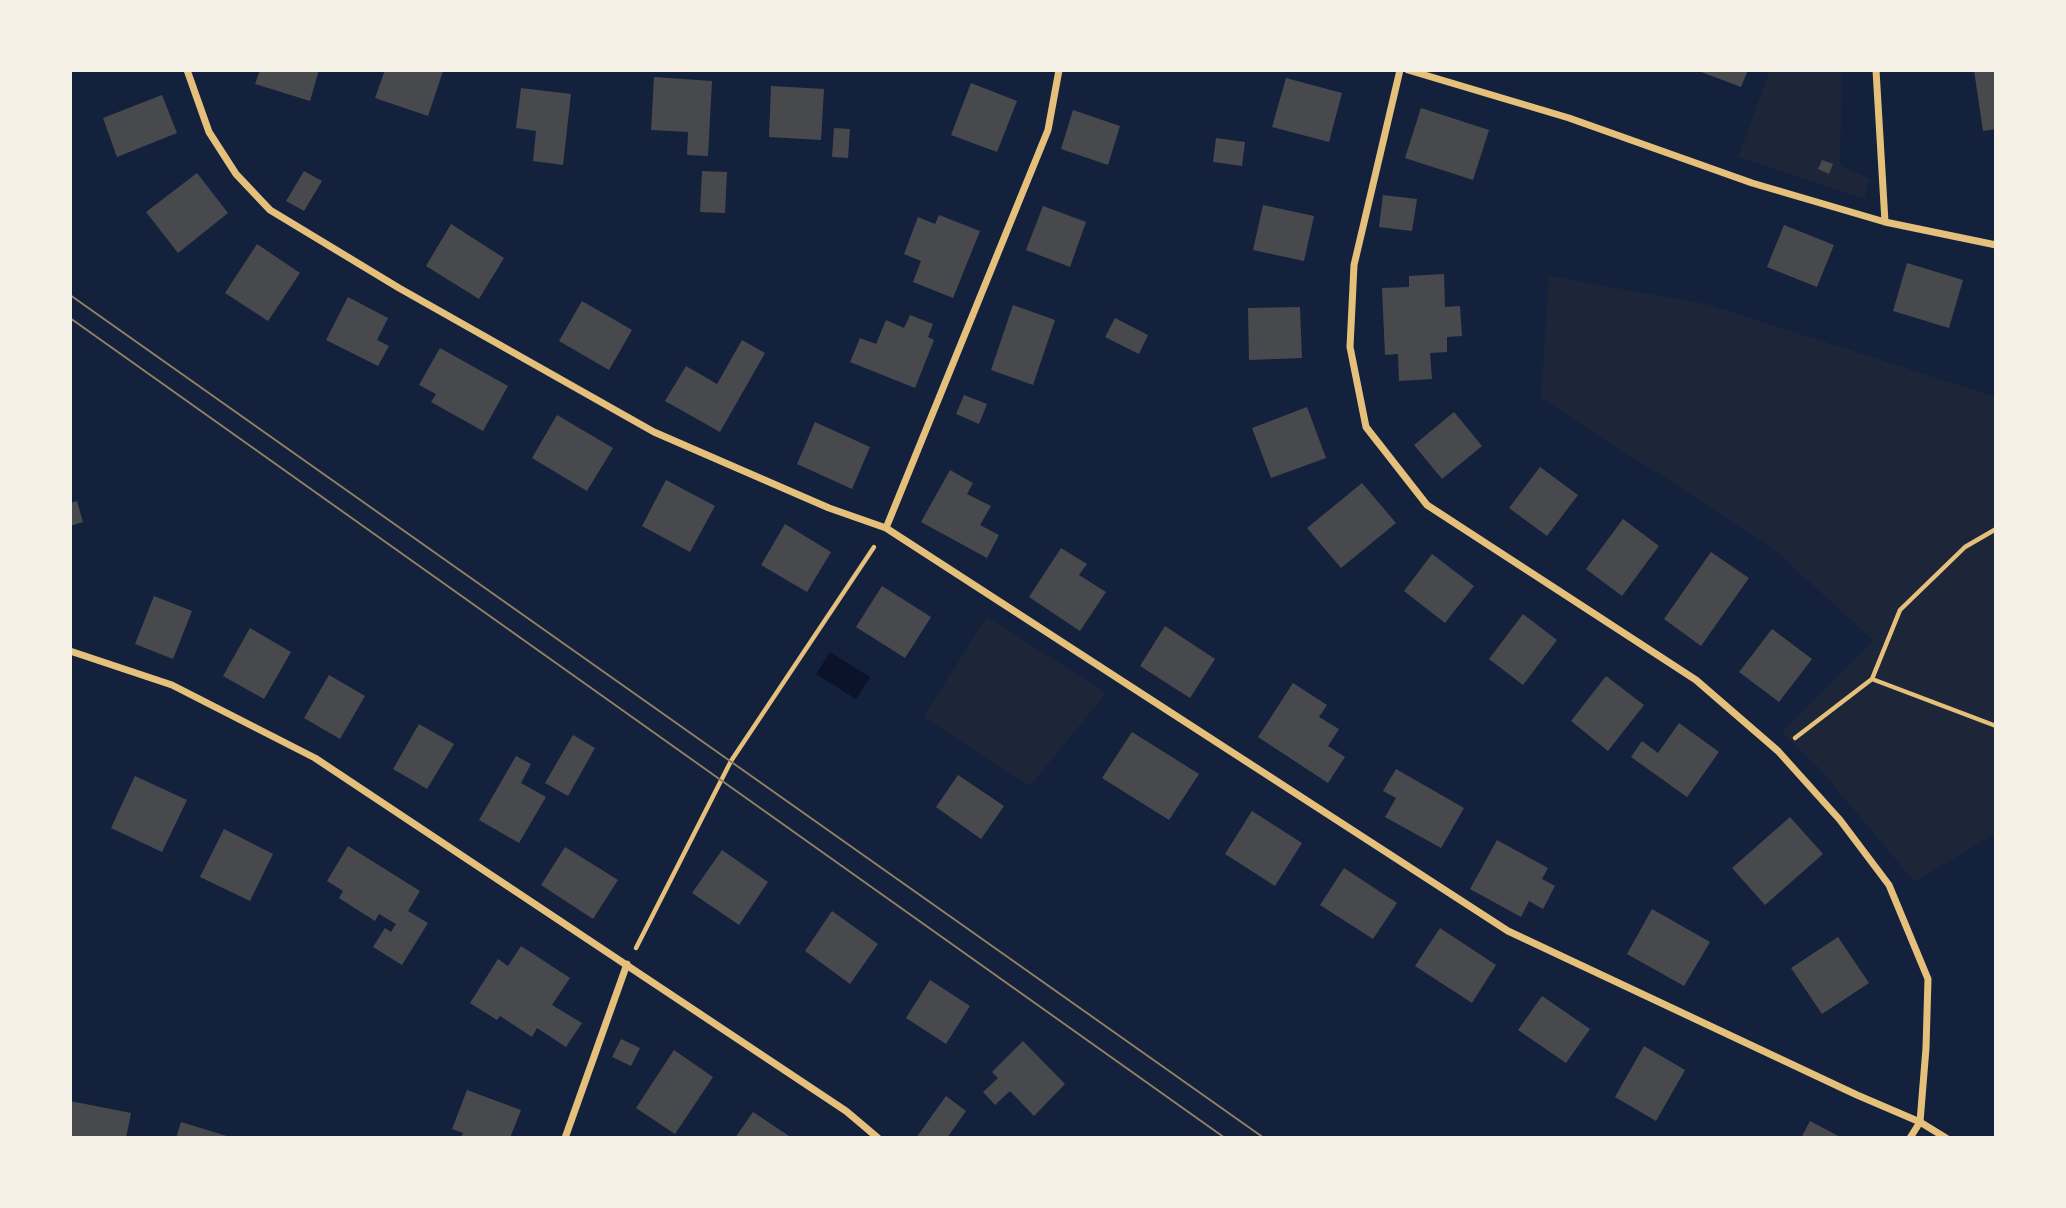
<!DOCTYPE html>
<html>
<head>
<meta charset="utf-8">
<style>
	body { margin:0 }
	#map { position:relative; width:2066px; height:1208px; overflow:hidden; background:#14213d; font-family:"Archivo Narrow",sans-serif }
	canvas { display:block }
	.frame { position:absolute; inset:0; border:72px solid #f6f1e7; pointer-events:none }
</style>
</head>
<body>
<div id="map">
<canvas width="2066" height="1208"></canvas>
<div class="frame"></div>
</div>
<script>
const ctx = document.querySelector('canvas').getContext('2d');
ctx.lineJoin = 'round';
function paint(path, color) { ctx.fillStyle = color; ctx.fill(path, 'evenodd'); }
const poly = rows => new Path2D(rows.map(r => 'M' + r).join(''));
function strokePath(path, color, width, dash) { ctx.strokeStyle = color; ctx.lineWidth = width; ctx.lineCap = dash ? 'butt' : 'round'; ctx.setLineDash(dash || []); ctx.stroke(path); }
paint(poly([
	[1770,70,1842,70,1840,165,1870,179,1864,199,1738,157],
	[1549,276,1710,305,1996,397,1996,833,1915,882,1818,767,1782,732,1873,640,1770,546,1541,398],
	[987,617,1106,693,1030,786,923,717]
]), '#1d2539');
paint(poly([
	[830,652,870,677,856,699,816,674]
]), '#0b132b');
paint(poly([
	[260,70,319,70,310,101,255,84],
	[385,70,443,71,428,116,375,98],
	[1696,70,1748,70,1741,87],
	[1974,70,1996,70,1996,129,1983,131],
	[654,77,712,81,708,156,687,155,688,132,651,130],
	[1286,78,1342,93,1329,142,1272,127],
	[971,83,1017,101,997,152,951,135],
	[771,86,824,89,821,140,769,137],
	[521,88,571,94,563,165,533,161,536,131,516,128],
	[162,95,177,133,117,157,103,118],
	[1421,108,1489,130,1473,180,1405,158],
	[1073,110,1120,126,1108,165,1061,149],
	[834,128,850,129,848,158,832,157],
	[1216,138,1245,142,1242,166,1213,162],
	[1822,160,1833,164,1829,174,1818,169],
	[304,171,322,181,304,211,286,201],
	[702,171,727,172,725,213,700,212],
	[197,173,228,213,178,253,146,212],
	[1383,195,1417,199,1412,231,1379,227],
	[1263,205,1314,216,1304,261,1253,250],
	[1043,206,1086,222,1070,267,1026,250],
	[939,215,980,231,953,298,913,282,921,261,904,254,918,217,935,224],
	[451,224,504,258,479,299,426,266],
	[1784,225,1834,245,1817,287,1767,267],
	[257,244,300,273,268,321,225,293],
	[1907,263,1963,280,1949,328,1893,311],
	[1444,274,1445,307,1460,306,1462,336,1447,337,1447,352,1430,353,1432,379,1399,381,1398,354,1385,355,1382,288,1409,287,1409,276],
	[348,297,388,318,377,340,389,346,378,366,326,340],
	[582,301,632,330,609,370,559,341],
	[1013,305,1055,320,1033,385,991,370],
	[1300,307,1302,358,1249,360,1248,308],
	[910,315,933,324,928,337,934,340,915,388,850,362,860,338,876,344,886,320,904,328],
	[1115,318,1148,335,1139,354,1105,337],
	[742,340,765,353,720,432,665,401,686,366,717,384],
	[440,348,508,386,483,431,431,402,436,394,419,385],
	[964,395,987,404,979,424,956,414],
	[1307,407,1326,458,1271,478,1252,428],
	[1454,412,1482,446,1442,479,1414,445],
	[557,415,613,448,587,491,532,458],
	[815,422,870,447,852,489,797,464],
	[1540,467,1578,495,1547,536,1509,508],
	[950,470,973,483,967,494,991,506,980,525,999,535,987,558,921,522],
	[666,480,715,506,690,552,642,526],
	[1362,483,1396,523,1341,568,1307,528],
	[77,501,83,522,70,526,70,503],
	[1623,519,1659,546,1622,596,1586,569],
	[785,524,831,552,807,592,761,565],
	[1061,548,1087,564,1079,575,1106,592,1080,631,1029,597],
	[1711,552,1749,578,1701,646,1664,619],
	[1432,554,1474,586,1445,623,1404,591],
	[882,586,931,617,905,658,856,627],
	[154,596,192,611,173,659,135,644],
	[1523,614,1557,640,1523,685,1489,659],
	[1165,626,1215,659,1190,698,1140,666],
	[250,628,291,652,264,699,223,676],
	[1772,629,1812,659,1779,702,1739,672],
	[329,675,365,696,340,739,304,718],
	[1606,676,1644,705,1608,751,1571,721],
	[1293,683,1327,705,1319,717,1339,729,1328,746,1345,757,1328,783,1258,737],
	[1679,723,1719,752,1687,797,1631,757,1642,741,1658,753],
	[419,724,454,744,427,789,393,769],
	[1132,732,1199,774,1169,820,1102,778],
	[573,735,595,748,568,796,545,783],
	[516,756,531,764,521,783,546,797,519,843,479,820],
	[1396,769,1464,808,1441,848,1385,817,1396,798,1383,791],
	[958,775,1004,806,981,839,936,807],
	[135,776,187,800,162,852,111,828],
	[1252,811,1302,843,1275,886,1225,854],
	[1790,817,1823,854,1765,905,1732,868],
	[224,829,273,854,250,901,200,877],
	[1497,840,1548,868,1542,879,1555,886,1543,909,1529,901,1521,917,1470,889],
	[348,846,420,891,408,911,428,923,402,965,373,947,385,928,391,932,396,924,379,914,375,921,339,898,343,891,327,881],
	[565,847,618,880,593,919,541,885],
	[722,850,768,882,739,925,692,893],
	[1344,868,1397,903,1373,939,1320,905],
	[1652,909,1710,942,1684,986,1627,954],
	[832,911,878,944,850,984,805,951],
	[1440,928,1496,965,1472,1003,1415,966],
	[1838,937,1869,983,1822,1014,1791,968],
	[521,946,570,978,552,1005,582,1023,566,1047,537,1028,532,1037,500,1016,497,1020,470,1003,498,959,508,966],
	[930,980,970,1006,946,1044,906,1018],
	[1542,996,1590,1029,1566,1063,1518,1030],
	[621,1039,640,1048,631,1066,612,1057],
	[1023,1041,1065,1084,1034,1116,1010,1091,995,1105,983,1092,998,1078,992,1072],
	[1644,1046,1685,1070,1656,1121,1615,1097],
	[674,1050,713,1077,675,1134,636,1108],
	[467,1090,521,1110,510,1138,461,1138,463,1133,452,1129],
	[946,1096,966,1111,947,1138,916,1138],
	[70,1101,131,1113,126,1138,70,1138],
	[753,1112,792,1138,735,1138],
	[1810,1121,1842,1138,1801,1138],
	[181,1122,230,1137,230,1138,176,1138]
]), '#48494c');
strokePath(poly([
	[1872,679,1996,726],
	[1795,738,1872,679,1900,610,1965,547,1996,529],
	[636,948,731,761,874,547]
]), '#e5c07b', 4.5);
strokePath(poly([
	[187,70,209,132,236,174,270,210,399,288,654,432,829,508,886,528,1508,931,1857,1095,1920,1122,1946,1138],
	[1400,70,1354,265,1350,347,1366,427,1427,505,1696,680,1778,751,1840,820,1889,885,1928,979,1926,1048,1920,1122,1910,1138],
	[1408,70,1569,118,1752,183,1885,222,1996,245],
	[1876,70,1885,222],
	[886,528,1048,130,1059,70],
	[70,651,172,685,315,758,846,1111,878,1138],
	[565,1138,627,964]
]), '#e5c07b', 7);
strokePath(poly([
	[70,295,1264,1138],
	[70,318,1225,1138]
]), '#918062', 2);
</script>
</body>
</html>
